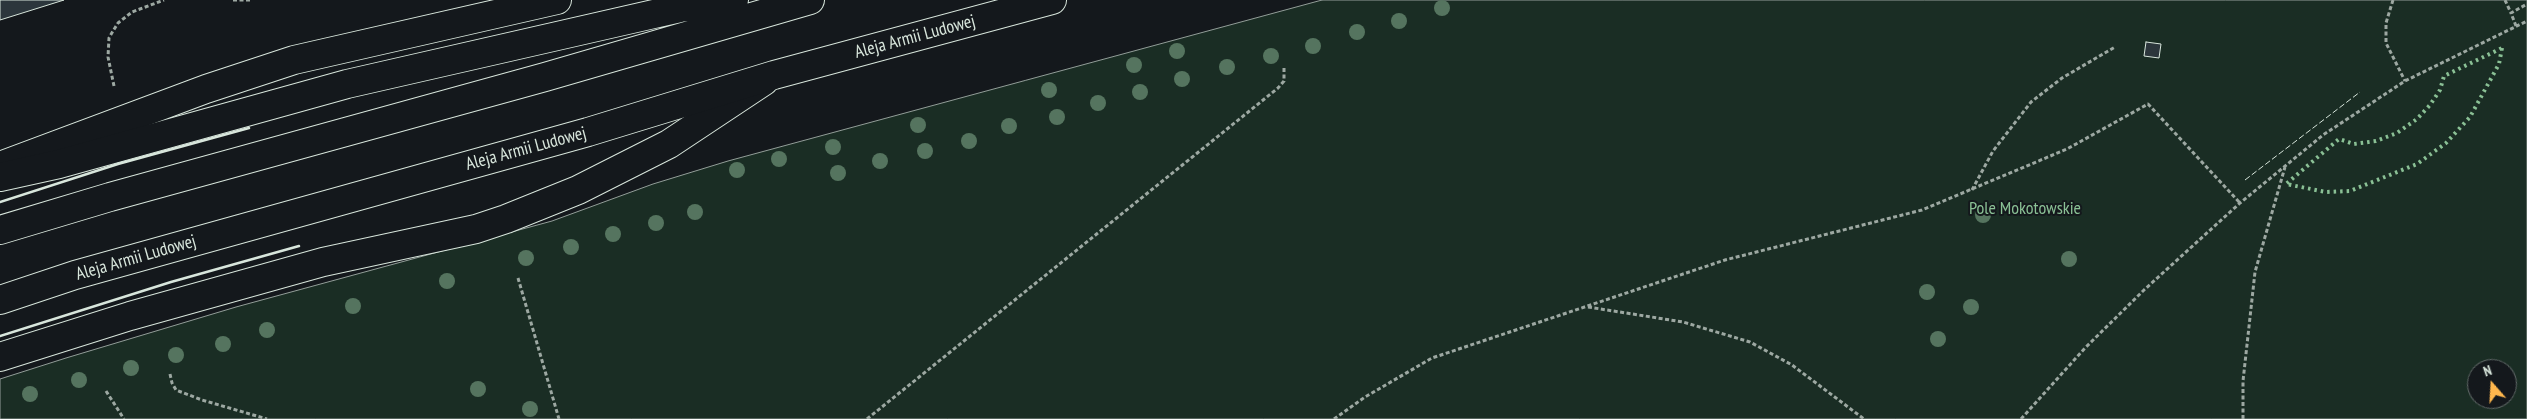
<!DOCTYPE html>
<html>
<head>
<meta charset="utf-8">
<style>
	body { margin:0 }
	#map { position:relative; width:2527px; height:419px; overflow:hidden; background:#14181c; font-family:"PT Sans Narrow",sans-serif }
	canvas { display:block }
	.north { position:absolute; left:2467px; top:359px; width:50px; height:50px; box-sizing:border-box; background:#14181c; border:1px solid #626a69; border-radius:50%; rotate:341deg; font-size:14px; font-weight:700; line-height:20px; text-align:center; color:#d8e6dc }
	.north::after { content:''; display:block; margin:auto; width:18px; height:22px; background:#ffb74d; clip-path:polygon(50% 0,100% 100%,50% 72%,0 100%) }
</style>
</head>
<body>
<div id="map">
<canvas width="2527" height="419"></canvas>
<div class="north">N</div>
</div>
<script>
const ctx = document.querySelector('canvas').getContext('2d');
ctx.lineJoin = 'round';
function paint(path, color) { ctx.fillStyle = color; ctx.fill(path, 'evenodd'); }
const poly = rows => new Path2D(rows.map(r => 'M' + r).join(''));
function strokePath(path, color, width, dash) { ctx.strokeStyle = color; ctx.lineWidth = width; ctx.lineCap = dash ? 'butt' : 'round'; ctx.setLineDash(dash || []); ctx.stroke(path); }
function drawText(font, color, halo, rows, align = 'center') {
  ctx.font = font + ' "PT Sans Narrow",sans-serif'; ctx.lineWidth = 4; ctx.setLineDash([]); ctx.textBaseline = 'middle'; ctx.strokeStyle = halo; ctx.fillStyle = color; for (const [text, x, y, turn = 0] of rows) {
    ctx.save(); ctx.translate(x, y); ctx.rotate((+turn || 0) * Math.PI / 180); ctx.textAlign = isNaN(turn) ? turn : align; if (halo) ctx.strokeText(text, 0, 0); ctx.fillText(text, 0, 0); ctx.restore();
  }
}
const green = poly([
	[1322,0,2527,0,2527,419,0,419,0,379,66,358,236,307,552,221,653,184,728,161,1322,0],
	[2477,369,2507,369,2507,399,2477,399,2477,369]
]);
paint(green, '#1a2d24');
strokePath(green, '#939e99', 1);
const building = poly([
	[0,0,64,0,0,20,0,0],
	[2146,42,2161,44,2159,58,2144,56,2146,42]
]);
paint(building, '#2c363c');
strokePath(building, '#d8e6dc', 1);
const secondary = poly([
	[0,166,206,89,294,60,557,0],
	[0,357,130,316,323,262,476,229,506,219,578,190,669,144,764,81]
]);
const primary = poly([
	[0,177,59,164,347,84,680,8,734,0],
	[0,230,110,197,545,77,810,0],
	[0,300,75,275,588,132,774,75,1052,0]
]);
strokePath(secondary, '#d8e6dc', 30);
strokePath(primary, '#d8e6dc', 30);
strokePath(poly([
	[233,0,250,0],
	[2393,0,2386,23,2386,43,2405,81],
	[2505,0,2511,13],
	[2516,26,2511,13,2527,4],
	[114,86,108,57,109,38,113,31,118,23,132,12,164,0],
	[1972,190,1993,151,2031,102,2062,78,2115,47],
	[518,278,559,419],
	[1588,307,1683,322,1750,342,1792,365,1864,419],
	[170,374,172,383,176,390,202,400,267,419],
	[106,391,124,419],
	[867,419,1278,88,1284,81,1284,66],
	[1334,419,1365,397,1432,358,1725,260,1922,210,2067,149,2148,104,2240,203],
	[2021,419,2085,348,2144,290,2240,203,2323,135,2405,81,2527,21],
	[2243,419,2243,381,2255,272,2285,167]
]), '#9da8a2', 3, [4, 2.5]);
strokePath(secondary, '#14181c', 28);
strokePath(primary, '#14181c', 28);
strokePath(poly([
	[2502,48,2499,64,2470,117,2446,143,2417,164,2350,191,2326,192,2286,184,2339,139,2354,144,2376,141,2397,133,2417,119,2430,105,2440,90,2444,76,2502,48]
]), '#8ac095', 4, [2.5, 4]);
strokePath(poly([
	[2245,180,2360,92]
]), '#d8e6dc', 1, [6, 2.5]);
strokePath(poly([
	[0,202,118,164,249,128],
	[0,336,171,282,299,246]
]), '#d8e6dc', 2.5);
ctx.fillStyle = '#55745f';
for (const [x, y] of [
	[1442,8],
	[1399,21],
	[1357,32],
	[1313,46],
	[1177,51],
	[1271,56],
	[1134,65],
	[1227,67],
	[1182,79],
	[1049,90],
	[1140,92],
	[1098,103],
	[1057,117],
	[918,125],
	[1009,126],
	[969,141],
	[833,147],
	[925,151],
	[779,159],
	[880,161],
	[737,170],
	[838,173],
	[695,212],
	[1983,215],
	[656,223],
	[613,234],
	[571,247],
	[526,258],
	[2069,259],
	[447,281],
	[1927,292],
	[353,306],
	[1971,307],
	[267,330],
	[1938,339],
	[223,344],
	[176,355],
	[131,368],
	[79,380],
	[478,389],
	[30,394],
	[530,409]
]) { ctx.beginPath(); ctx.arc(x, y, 8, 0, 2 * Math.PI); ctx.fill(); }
drawText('18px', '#d8e6dc', '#14181c', [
	["Aleja Armii Ludowej",915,37,-15],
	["Aleja Armii Ludowej",526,149,-15],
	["Aleja Armii Ludowej",136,258,-16]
]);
drawText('18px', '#8ac095', '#14181c', [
	["Pole Mokotowskie",2025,209]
]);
</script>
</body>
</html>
